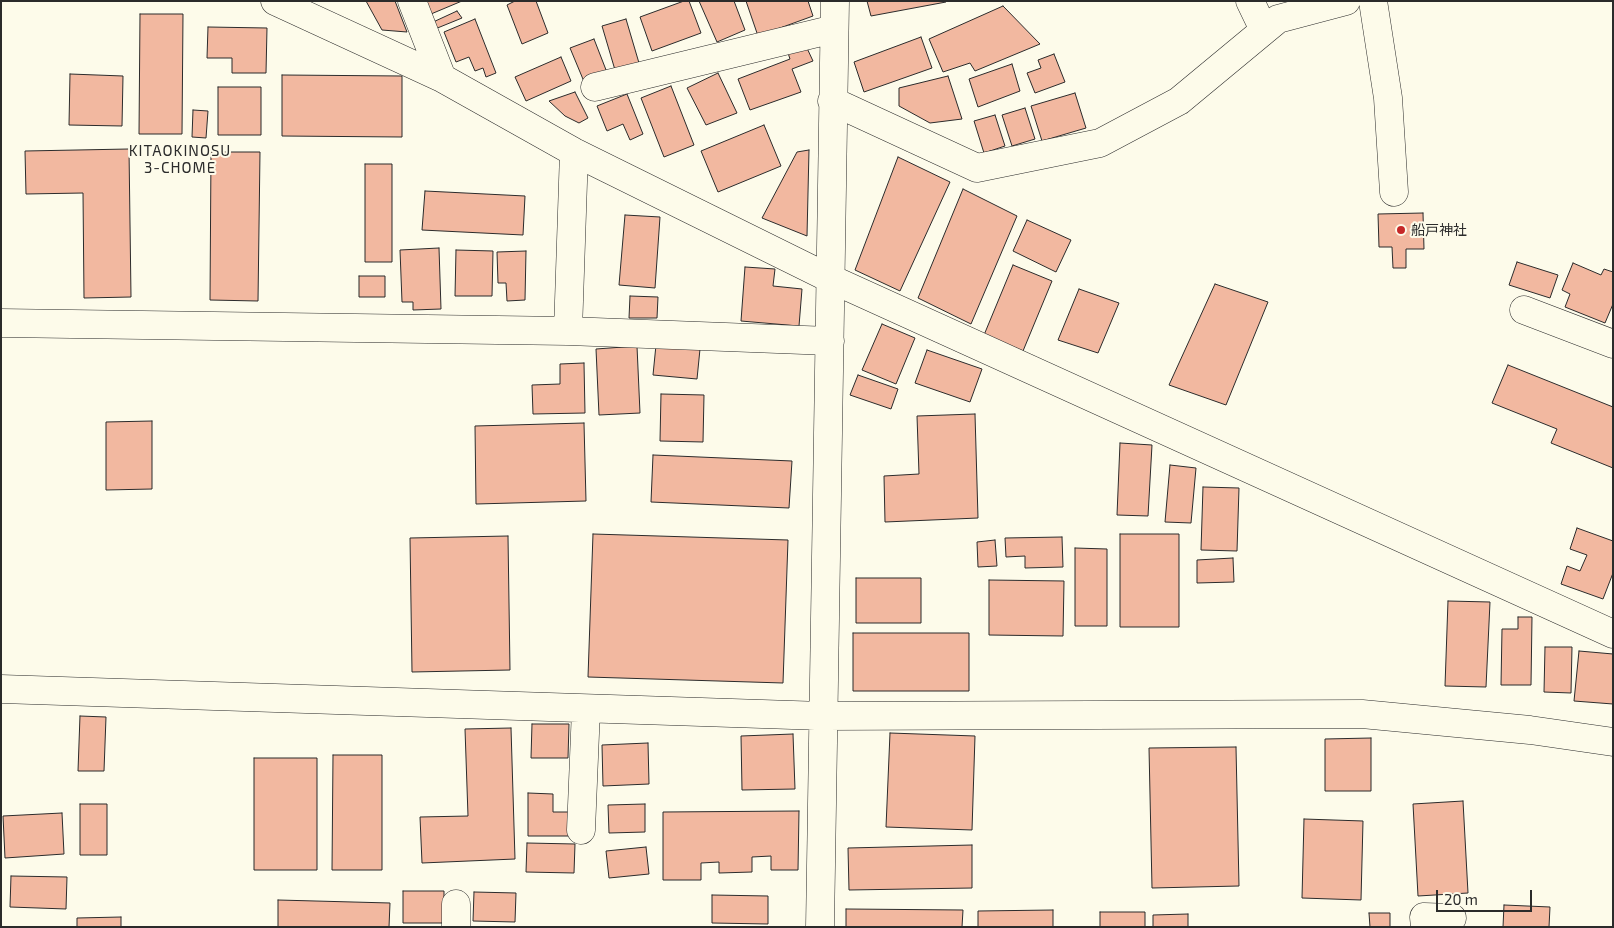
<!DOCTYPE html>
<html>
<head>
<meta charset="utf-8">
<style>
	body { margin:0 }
	#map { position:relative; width:1614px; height:928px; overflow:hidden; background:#fdfbea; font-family:"Exo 2",sans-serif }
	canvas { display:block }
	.frame { position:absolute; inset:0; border:2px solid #2b2b2b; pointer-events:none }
	.scale { position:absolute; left:1436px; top:890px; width:96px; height:22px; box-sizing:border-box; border:2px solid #2b2b2b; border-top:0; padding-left:6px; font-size:15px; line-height:18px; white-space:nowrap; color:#2b2b2b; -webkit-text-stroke:4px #fdfbea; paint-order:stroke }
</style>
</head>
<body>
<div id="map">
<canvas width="1614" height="928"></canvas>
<div class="frame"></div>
<div class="scale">20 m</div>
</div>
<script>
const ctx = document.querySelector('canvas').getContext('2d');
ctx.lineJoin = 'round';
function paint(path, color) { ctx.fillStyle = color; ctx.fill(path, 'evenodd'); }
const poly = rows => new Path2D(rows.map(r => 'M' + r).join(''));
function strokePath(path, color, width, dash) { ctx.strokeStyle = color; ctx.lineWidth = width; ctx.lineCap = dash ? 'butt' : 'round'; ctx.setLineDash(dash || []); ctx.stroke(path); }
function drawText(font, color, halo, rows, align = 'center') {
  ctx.font = font + ' "Exo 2","Noto Sans JP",sans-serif'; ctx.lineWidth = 4; ctx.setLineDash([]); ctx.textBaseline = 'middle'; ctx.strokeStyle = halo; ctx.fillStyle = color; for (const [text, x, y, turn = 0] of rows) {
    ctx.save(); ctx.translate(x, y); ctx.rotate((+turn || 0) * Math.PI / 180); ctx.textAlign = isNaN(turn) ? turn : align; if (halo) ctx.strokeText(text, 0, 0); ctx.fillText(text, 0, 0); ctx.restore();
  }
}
const building = poly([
	[366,1,395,1,407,32,382,30,366,1],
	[426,1,462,1,431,14,426,1],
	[515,1,536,1,548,33,522,44,507,5,515,1],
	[684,1,689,1,701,33,652,51,640,17,684,1],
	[699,1,734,1,745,30,717,42,699,1],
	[746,1,808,1,813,16,758,36,746,1],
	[867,1,946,1,946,2,871,16,867,1],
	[1003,6,1040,44,975,71,970,63,943,72,929,39,1003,6],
	[457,11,462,18,435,29,431,23,457,11],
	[140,14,183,14,182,134,139,134,140,14],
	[475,19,496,73,486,77,483,68,475,71,469,57,456,62,444,32,475,19],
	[626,19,639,63,615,70,602,26,626,19],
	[208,27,267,28,266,73,232,73,232,58,207,58,208,27],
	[921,37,932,68,864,92,854,62,921,37],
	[594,39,608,75,585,84,570,48,594,39],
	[806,46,813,61,792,69,801,92,750,110,738,79,790,59,788,53,806,46],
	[1054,54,1065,82,1035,93,1027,73,1041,68,1038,60,1054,54],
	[561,57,571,81,526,101,515,77,561,57],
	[1012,64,1020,91,978,107,969,79,1012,64],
	[718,73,737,113,706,125,687,88,718,73],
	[70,74,123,76,122,126,69,125,70,74],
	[282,75,402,76,402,137,282,136,282,75],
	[948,76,962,119,930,123,899,106,899,88,948,76],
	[671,86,694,145,664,157,641,98,671,86],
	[218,87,261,87,261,135,218,135,218,87],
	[575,92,588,118,579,123,565,116,549,101,575,92],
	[1075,93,1086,128,1042,141,1031,106,1075,93],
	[627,94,643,134,630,140,623,124,607,131,597,106,627,94],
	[1025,108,1035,139,1012,146,1002,115,1025,108],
	[193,110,208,111,206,138,192,137,193,110],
	[995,115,1005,146,984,153,974,121,995,115],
	[764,125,781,166,718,192,701,151,764,125],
	[129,149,131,297,84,298,83,193,26,194,25,151,129,149],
	[809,150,807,236,762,218,797,152,809,150],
	[211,152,260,152,258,301,210,300,211,152],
	[898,157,950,182,900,291,855,270,898,157],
	[365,164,392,164,392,262,365,262,365,164],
	[963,189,1017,216,971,324,918,298,963,189],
	[425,191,525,196,523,235,422,230,425,191],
	[1423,213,1424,249,1406,249,1406,268,1393,268,1392,247,1379,247,1378,214,1423,213],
	[625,215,660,217,655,288,619,285,625,215],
	[1027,220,1071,240,1056,272,1013,251,1027,220],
	[439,248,441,309,413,310,413,302,402,302,400,250,439,248],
	[456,250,493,251,492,296,455,296,456,250],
	[526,251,525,300,507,301,506,283,498,283,497,252,526,251],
	[1517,262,1558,275,1550,298,1509,285,1517,262],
	[1573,263,1601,275,1604,269,1613,272,1613,304,1605,323,1565,307,1570,294,1562,290,1573,263],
	[1013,265,1052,281,1023,351,984,335,1013,265],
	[745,267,775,269,773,286,802,289,799,326,741,321,745,267],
	[359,276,385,276,385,297,359,297,359,276],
	[1215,284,1268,302,1226,405,1169,385,1215,284],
	[1079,289,1119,303,1098,353,1058,340,1079,289],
	[630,296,658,297,657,318,629,318,630,296],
	[882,324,915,338,896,384,862,370,882,324],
	[656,345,700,349,697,379,653,375,656,345],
	[637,346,640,413,599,415,596,349,637,346],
	[927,350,982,369,970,402,915,383,927,350],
	[584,363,585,413,533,414,532,385,560,384,560,364,584,363],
	[1508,365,1613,407,1613,468,1551,443,1557,429,1492,403,1508,365],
	[858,375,898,389,891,409,850,395,858,375],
	[661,394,704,395,703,442,660,441,661,394],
	[975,414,978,518,885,522,884,476,919,474,917,416,975,414],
	[152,421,152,489,106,490,106,422,152,421],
	[584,423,586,501,476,504,475,426,584,423],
	[1120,443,1152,445,1148,516,1117,515,1120,443],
	[653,455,792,461,789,508,651,502,653,455],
	[1170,465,1196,468,1191,523,1165,522,1170,465],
	[1203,487,1239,488,1237,551,1201,550,1203,487],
	[1577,528,1613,541,1613,573,1603,599,1561,584,1567,566,1580,571,1587,555,1570,549,1577,528],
	[593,534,788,540,783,683,588,677,593,534],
	[1120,534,1179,534,1179,627,1120,627,1120,534],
	[508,536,510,670,412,672,410,538,508,536],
	[1062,537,1063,567,1025,568,1025,556,1006,557,1005,538,1062,537],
	[995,540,997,566,978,567,977,542,995,540],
	[1075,548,1107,549,1107,626,1075,626,1075,548],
	[1233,558,1234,582,1197,583,1197,560,1233,558],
	[856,578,921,578,921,623,856,623,856,578],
	[989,580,1064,581,1063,636,989,635,989,580],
	[1448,601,1490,602,1486,687,1445,686,1448,601],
	[1518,617,1532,617,1531,685,1501,685,1502,629,1518,629,1518,617],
	[853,633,969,633,969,691,853,691,853,633],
	[1545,647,1572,647,1571,693,1544,692,1545,647],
	[1579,651,1613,654,1613,704,1574,701,1579,651],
	[80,716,106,717,104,771,78,771,80,716],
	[532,724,569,724,568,758,531,758,532,724],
	[511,728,515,859,422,863,420,817,468,816,465,729,511,728],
	[890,733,975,736,972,830,886,827,890,733],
	[793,734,795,789,742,790,741,736,793,734],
	[1371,738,1371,791,1325,791,1325,739,1371,738],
	[648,743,649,784,603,786,602,745,648,743],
	[1236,747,1239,886,1152,888,1149,748,1236,747],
	[333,755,382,755,382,870,332,870,333,755],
	[254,758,317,758,317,870,254,870,254,758],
	[528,793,553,794,553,812,570,812,570,836,528,836,528,793],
	[1463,801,1468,893,1418,896,1413,804,1463,801],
	[80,804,107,804,107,855,80,855,80,804],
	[645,804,645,832,609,833,608,805,645,804],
	[799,811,798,870,771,870,771,856,752,857,752,872,719,873,719,862,701,863,701,880,663,880,663,812,799,811],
	[62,813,64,854,5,858,3,816,62,813],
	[1304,819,1363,821,1361,900,1302,898,1304,819],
	[527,843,575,844,574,873,526,872,527,843],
	[972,845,972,888,849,890,848,848,972,845],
	[646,847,649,874,609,878,606,851,646,847],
	[11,876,67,877,66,909,10,907,11,876],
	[403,891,444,891,444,923,403,923,403,891],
	[474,892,516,893,515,922,473,921,474,892],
	[712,895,768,896,768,924,712,923,712,895],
	[278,900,390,903,389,927,278,927,278,900],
	[1504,905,1550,907,1549,927,1503,927,1504,905],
	[846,909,963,910,962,927,846,927,846,909],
	[1053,910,1053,927,978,927,978,911,1053,910],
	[1100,912,1145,912,1145,927,1100,927,1100,912],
	[1369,913,1390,913,1390,927,1370,927,1369,913],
	[1188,914,1188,927,1153,927,1153,915,1188,914],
	[121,917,121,927,77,927,77,918,121,917]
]);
paint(building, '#f2b8a0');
strokePath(building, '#2b2b2b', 1);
const minor = poly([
	[275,1,442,78,574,152,831,279,1613,634],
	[412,1,442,78],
	[1250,1,1264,30],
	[1373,1,1388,98,1394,192],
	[595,87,834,29],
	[832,101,977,168,1100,143,1179,101,1278,19,1346,1],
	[1524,310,1613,344],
	[1,323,568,331,830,341],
	[568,331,574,152],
	[1,689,823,716,1362,714,1530,730,1613,742],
	[581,830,586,709],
	[456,927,456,904],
	[820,927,835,1],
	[1425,927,1424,917,1452,918]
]);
strokePath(minor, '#2b2b2b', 29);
strokePath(minor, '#fdfbea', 28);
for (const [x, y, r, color] of [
	[1401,230,5,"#c62828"]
]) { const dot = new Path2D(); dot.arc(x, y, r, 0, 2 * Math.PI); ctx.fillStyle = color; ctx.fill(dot); strokePath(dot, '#fdfbea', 2); }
drawText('14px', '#2b2b2b', '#fdfbea', [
	["船戸神社",1411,230]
], 'left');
ctx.letterSpacing = '1px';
drawText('15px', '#2b2b2b', '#fdfbea', [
	["KITAOKINOSU",180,151],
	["3-CHOME",180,168]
]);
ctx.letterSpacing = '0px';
</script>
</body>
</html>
